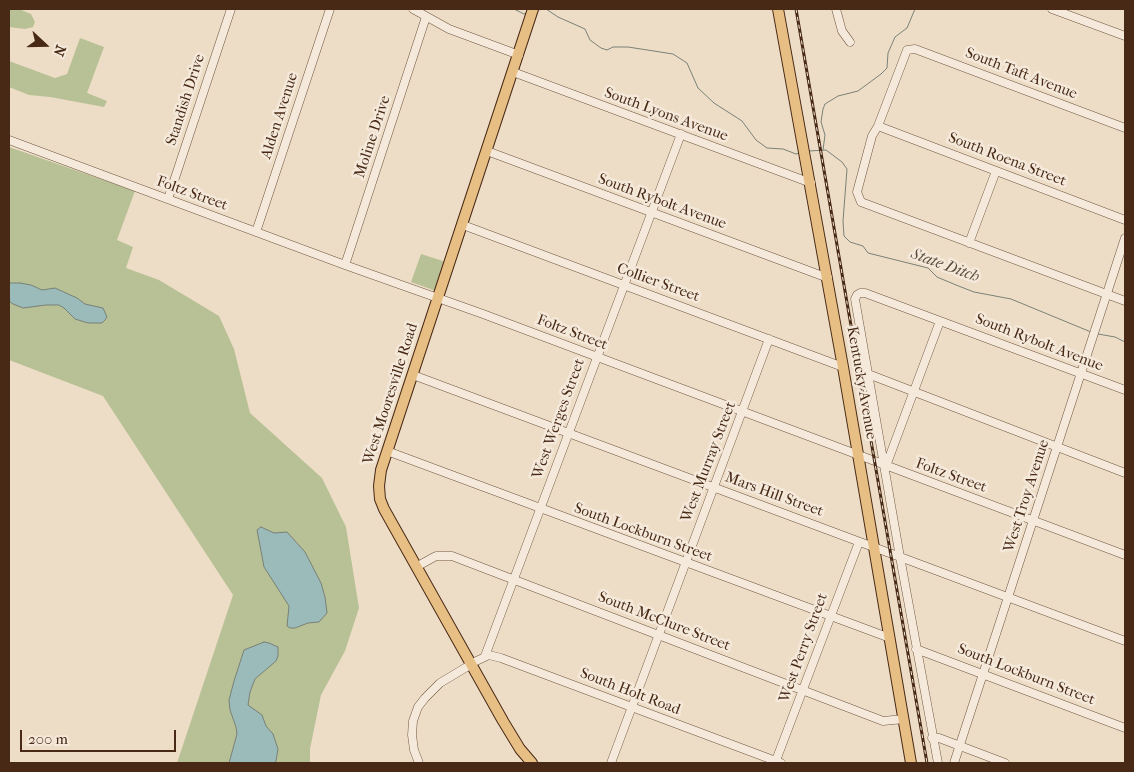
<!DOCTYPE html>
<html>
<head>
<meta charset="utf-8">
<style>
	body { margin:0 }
	#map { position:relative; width:1134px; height:772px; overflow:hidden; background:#eeddc6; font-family:"IM FELL French Canon",serif }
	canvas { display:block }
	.frame { position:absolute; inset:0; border:10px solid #472915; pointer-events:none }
	.north { position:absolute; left:20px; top:20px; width:50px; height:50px; -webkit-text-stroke:4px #f4e9da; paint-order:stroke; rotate:111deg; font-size:14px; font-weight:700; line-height:20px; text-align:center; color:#472915 }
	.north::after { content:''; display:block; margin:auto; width:18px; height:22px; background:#472915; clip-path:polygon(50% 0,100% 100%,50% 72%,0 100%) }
	.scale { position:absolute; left:20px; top:730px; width:156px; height:22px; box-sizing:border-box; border:2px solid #472915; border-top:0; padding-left:6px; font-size:15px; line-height:18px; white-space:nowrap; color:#472915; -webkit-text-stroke:4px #f4e9da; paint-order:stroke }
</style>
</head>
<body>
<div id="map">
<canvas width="1134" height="772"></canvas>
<div class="frame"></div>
<div class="north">N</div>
<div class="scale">200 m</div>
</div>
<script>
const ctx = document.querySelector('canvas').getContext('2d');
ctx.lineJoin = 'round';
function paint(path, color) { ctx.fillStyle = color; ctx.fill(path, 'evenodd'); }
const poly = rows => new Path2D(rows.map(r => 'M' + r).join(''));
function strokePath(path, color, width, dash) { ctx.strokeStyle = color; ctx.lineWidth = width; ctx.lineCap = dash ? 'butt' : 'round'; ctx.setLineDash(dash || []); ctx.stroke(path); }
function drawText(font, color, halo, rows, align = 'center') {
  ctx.font = font + ' "IM FELL French Canon",serif'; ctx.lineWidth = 5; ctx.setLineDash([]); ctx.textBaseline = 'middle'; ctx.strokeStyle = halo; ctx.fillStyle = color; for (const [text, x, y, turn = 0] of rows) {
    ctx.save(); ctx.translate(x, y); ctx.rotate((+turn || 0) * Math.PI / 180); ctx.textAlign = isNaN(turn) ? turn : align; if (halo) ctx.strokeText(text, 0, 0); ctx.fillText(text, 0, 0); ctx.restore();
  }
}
paint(poly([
	[9,9,19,9,31,14,35,22,33,27,25,29,9,27],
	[80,38,104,47,87,93,107,101,104,107,50,97,29,95,9,87,9,61,55,78,67,74],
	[9,147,135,191,117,240,133,247,126,268,159,280,219,316,234,349,250,413,322,478,346,527,359,608,345,651,321,695,310,749,310,763,177,763,233,595,103,396,9,360],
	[421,254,446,262,436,291,411,282]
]), '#b8c196');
const water = poly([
	[20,283,31,285,42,290,55,288,77,298,85,304,103,308,107,317,105,320,102,323,88,323,75,319,64,308,59,305,46,305,23,308,13,304,9,301,9,283,20,283],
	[261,527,274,533,287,532,305,552,321,583,325,597,327,613,319,622,308,623,295,628,290,628,287,626,289,606,264,567,257,530,261,527],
	[264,642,269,643,278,647,278,656,276,661,255,679,250,692,248,705,262,715,266,726,273,734,278,749,276,761,274,763,229,763,237,734,236,727,230,710,229,700,234,681,244,650,264,642]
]);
paint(water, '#9abbb9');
strokePath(water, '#798177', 1);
strokePath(poly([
	[514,9,524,14,527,13],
	[537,10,546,9,558,17,585,29,590,40,601,48,607,50,613,47,628,47,673,54,687,63,698,88,714,103,742,121,756,140,767,148,783,149,796,154,800,153],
	[823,150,825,135,821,122,823,109,825,104,838,96,858,91,881,74,887,68,888,53,895,37,907,28,915,9],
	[809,151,826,150,842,162,847,169,843,221,844,236,850,242,863,246,868,253,928,268,937,277,956,285,974,292,1011,299,1091,332],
	[1098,334,1115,337,1125,342]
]), '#798177', 1);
const minor = poly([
	[413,9,449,29,519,55],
	[836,9,842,31,850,42],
	[1052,9,1125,36],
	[513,72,811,183],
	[878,126,1125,220],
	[1125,128,915,49,907,50,878,126,872,136,857,192,861,202,1125,301],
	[9,140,345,265,483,314,1125,555],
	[487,151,828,278],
	[168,199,231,9],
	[463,225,843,367],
	[256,232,330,9],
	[969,243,996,171],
	[345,265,426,17],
	[868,374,1125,473],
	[413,375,1125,641],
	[387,451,890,638],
	[886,466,940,321],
	[416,567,436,556,452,556,883,721,904,719],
	[916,649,1125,728],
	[485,656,681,134],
	[470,664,489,655,501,658,781,763],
	[932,738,939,738,1005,763],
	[419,763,414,750,412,735,413,721,418,707,425,698,440,683,470,665],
	[611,763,769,339],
	[775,763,859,542],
	[938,763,900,557,855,299,857,295,860,293,865,293,1125,390],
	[954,763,1125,238]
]);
const major = poly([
	[778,9,843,367,911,763],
	[532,763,520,749,503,721,384,509,380,499,379,486,381,470,533,9]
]);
strokePath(minor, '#715641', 9);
strokePath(major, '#472915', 12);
strokePath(minor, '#f4e9da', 8);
strokePath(major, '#e7be83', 10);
const rail = poly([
	[796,9,927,763]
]);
strokePath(rail, '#472915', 3);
strokePath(rail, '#f4e9da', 1, [4]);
drawText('15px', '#472915', '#f4e9da', [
	["South Taft Avenue",1021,74,21],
	["Standish Drive",186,100,-72],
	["South Lyons Avenue",666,115,20],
	["Alden Avenue",280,116,-72],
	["Moline Drive",373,137,-72],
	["South Roena Street",1007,160,21],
	["Foltz Street",192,194,20],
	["South Rybolt Avenue",662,202,20],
	["Collier Street",658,283,20],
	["Foltz Street",572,333,21],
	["South Rybolt Avenue",1039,343,21],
	["Kentucky Avenue",861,383,80],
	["West Mooresville Road",391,394,-72],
	["West Werges Street",559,419,-70],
	["West Murray Street",709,462,-69],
	["Foltz Street",951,476,20],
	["Mars Hill Street",774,495,20],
	["West Troy Avenue",1027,496,-72],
	["South Lockburn Street",643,533,20],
	["South McClure Street",664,622,21],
	["West Perry Street",804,648,-70],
	["South Lockburn Street",1026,675,21],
	["South Holt Road",630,692,21]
]);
drawText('italic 16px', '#5c4e3e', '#f4e9da', [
	["State Ditch",945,266,20]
]);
</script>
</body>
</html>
